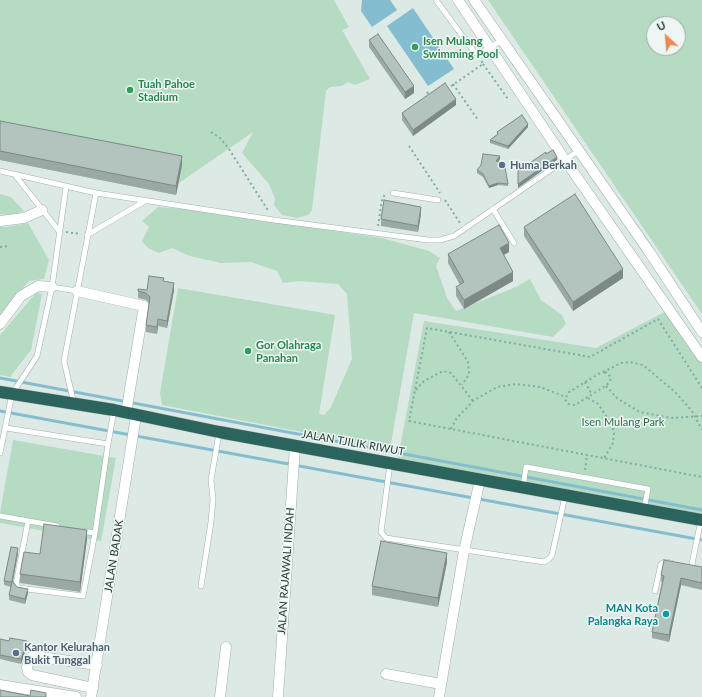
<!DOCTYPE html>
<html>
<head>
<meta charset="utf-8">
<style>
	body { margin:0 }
	#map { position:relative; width:702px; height:697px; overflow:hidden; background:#dde9e5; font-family:Lato,sans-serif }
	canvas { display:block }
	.north { position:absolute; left:646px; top:16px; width:40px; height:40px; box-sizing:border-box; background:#edf6f2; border:1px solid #9baaa6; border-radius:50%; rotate:334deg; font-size:11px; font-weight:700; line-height:16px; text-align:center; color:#1f3833 }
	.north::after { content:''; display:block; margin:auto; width:14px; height:18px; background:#f18753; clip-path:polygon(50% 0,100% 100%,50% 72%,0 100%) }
</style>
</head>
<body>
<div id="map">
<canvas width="702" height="697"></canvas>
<div class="north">U</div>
</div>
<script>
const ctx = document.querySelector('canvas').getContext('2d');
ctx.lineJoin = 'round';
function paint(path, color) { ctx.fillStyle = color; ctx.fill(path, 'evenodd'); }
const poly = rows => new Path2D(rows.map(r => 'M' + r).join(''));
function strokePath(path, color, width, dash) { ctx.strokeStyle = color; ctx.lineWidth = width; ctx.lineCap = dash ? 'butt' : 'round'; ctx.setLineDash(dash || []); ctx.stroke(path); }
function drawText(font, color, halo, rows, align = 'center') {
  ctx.font = font + ' Lato,sans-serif'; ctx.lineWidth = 3; ctx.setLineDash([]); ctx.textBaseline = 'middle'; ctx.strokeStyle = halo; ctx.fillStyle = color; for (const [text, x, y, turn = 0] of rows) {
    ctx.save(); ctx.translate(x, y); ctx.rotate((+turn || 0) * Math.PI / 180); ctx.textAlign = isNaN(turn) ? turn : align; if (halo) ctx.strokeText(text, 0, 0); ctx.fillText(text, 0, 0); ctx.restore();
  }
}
paint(poly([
	[0,0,334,0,349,27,342,30,370,79,355,85,348,82,342,86,330,87,326,91,312,210,308,215,297,218,282,215,274,205,275,199,269,184,242,153,253,132,179,183,176,195,0,160],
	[488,0,702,0,702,314],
	[654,24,678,24,678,48,654,48],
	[0,194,11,197,24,211,11,215,0,214],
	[158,207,184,209,382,238,429,251,440,258,436,266,447,298,456,311,516,287,530,279,541,300,562,315,566,324,553,337,414,313,390,449,162,405,160,393,178,288,335,315,319,414,324,415,331,407,352,359,347,294,338,284,298,281,283,283,277,271,251,262,221,263,190,256,172,248,159,253,148,248,142,241,149,227,142,221],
	[28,223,49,260,44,279,29,281,0,315,0,227,7,227],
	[36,293,42,294,31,350,10,377,0,375,0,335],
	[672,308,702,350,702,517,398,458,424,321,596,348],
	[13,440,116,458,101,541,0,523,0,513]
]), '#b5dbc3');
paint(poly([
	[362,0,390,0,397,10,372,27,361,11],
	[413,8,454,69,428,86,387,26]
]), '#84bdcf');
strokePath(poly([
	[0,378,702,510],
	[0,411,702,540]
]), '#84bdcf', 3);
const lane = poly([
	[436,0,475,53,481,53,502,40],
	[0,171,96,193,274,220,428,240,440,240,454,236,578,151],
	[15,175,59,231],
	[393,193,438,200],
	[493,209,514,243],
	[87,235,145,201],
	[52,287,77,291],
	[74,404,64,361,96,193],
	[6,428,108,444,95,533,81,531],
	[108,444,114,410],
	[0,453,12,394,37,356,52,287,66,187],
	[390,464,381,532,386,538,544,562,549,559,552,555,565,496],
	[523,487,526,467,648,489,644,509],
	[0,516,57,526],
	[701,520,692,564,693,568,702,571],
	[28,521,16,584,19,588,83,596,95,533],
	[201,586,211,522,213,499,211,480,219,433],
	[655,591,661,564,665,562,671,563]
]);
const street = poly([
	[458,0,565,160,702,357],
	[474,0,648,250,702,332],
	[0,221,24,218,42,210],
	[77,291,144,306,126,413],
	[0,324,21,296,38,286,52,287],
	[386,674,441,684],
	[0,685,76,697],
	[93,688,32,675,28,672,27,667,31,657,34,656,97,665],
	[91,697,136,416],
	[220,697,226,647],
	[278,697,295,446],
	[439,697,464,551,480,480]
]);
const highway = poly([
	[0,392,114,410,219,432,702,520]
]);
strokePath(lane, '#a0b0ac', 6);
strokePath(street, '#a0b0ac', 11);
strokePath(highway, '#bcc3c2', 13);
strokePath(poly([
	[483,64,508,99],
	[453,84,478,120],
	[447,89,483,64,481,60],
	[427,92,430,96],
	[211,132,220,138,229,149,269,212],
	[409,146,440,193],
	[445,200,460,223],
	[378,226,382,199,386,193],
	[66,232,81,234],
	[0,247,10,246],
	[449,332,468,362,469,374,462,385],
	[603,372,621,363,630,362,643,365,675,392,692,411,702,430],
	[605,372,608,373,611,379,607,385,575,405,568,404,565,399,569,392,600,373,605,372],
	[585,382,592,395],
	[606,386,618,399,640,412,671,418,702,416],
	[702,388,658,319,590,357,427,328,409,421,702,477],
	[416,390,424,381,443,371,451,373,473,401],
	[588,398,598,404,612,425,614,433,613,443,604,458],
	[451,429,456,419,473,401,497,387,516,384,540,387,566,397],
	[585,470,587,455]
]), '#7dada2', 2, [2, 3]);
strokePath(lane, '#fff', 5);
strokePath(street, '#fff', 10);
strokePath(highway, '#2b645d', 12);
paint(poly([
	[369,40,414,93,405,99,369,47],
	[456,105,413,136,402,120,402,113],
	[0,121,182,165,176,195,0,160],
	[528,127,508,149,490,143,490,140,497,135,497,132],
	[500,159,498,161,508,184,508,186,498,185,489,188,483,177,477,173,477,170],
	[421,214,418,232,381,226,381,219],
	[524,227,623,278,573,311,524,236],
	[509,252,504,255,513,281,464,309,456,296,456,287,460,285,448,263,448,254],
	[164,281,174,290,167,328,158,326,157,334,146,332,146,325,149,303,146,300,138,298,138,291,147,290],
	[87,539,80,592,20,583,20,574,40,554],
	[18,553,13,581,17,587,28,593,25,604,9,600,9,595,11,587,4,585,4,581],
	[447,562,438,607,372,595,372,586],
	[702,567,702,590,681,585,669,642,652,638,652,632,662,582,661,582,661,575],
	[0,639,27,646,21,664,0,659]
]), '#9aa9a3');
paint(poly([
	[414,86,414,93,405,99,405,92],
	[456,99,456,105,413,136,413,130],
	[528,124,528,127,508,149,508,146],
	[182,156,182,165,176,195,176,186],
	[500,156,500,159,496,164,496,161],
	[557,157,557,160,518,188,518,184],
	[498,183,498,185,489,188,489,186],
	[421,207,421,214,418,232,418,226],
	[509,243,509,252,500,257,500,248],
	[623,269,623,278,573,311,573,302],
	[513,272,513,281,464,309,464,300],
	[174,283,174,290,167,328,167,321],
	[158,319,158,326,157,334,157,327],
	[87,530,87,539,80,592,80,582],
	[18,548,18,553,12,585,12,581],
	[447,553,447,562,438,607,438,598],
	[681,578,681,585,669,642,669,635],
	[28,589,28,593,25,604,25,599],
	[27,641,27,646,21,664,21,659]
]), '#7d8985');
const building = poly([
	[378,34,414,86,405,92,369,40,378,34],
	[445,83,456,99,413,130,402,113,445,83],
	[522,115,528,124,508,146,490,140,498,134,497,132,522,115],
	[0,121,182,156,176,186,0,151,0,121],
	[553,150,557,157,518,184,518,163,528,164,546,152,546,154,553,150],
	[483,154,500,156,496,161,504,162,508,184,498,183,489,186,483,174,477,170,481,165,483,154],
	[575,194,623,269,573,302,524,227,575,194],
	[384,200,421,207,418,226,381,219,384,200],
	[499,225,509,243,500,248,513,272,464,300,456,287,464,282,448,254,499,225],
	[149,276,164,278,163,281,174,283,167,321,158,319,157,327,146,325,150,297,146,293,138,291,138,289,147,290,149,276],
	[44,524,87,530,80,582,20,574,24,552,40,554,44,524],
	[381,541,447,553,438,598,372,586,381,541],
	[11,547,18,548,12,581,17,587,28,589,25,599,9,595,12,582,4,581,11,547],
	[664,560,702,567,702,583,681,578,669,635,652,632,664,576,661,575,664,560],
	[10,638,27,641,21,659,0,655,0,639,9,641,10,638],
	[0,690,30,696,31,690,46,693,46,697,0,697,0,690]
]);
paint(building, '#b3c4be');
strokePath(building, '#7d8985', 1);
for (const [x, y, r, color] of [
	[415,47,4,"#2e9e5b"],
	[130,90,4,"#2e9e5b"],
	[502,165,4,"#5c6f8a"],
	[248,351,4,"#2e9e5b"],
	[666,614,4,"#0f9aa8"],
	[16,653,4,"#5c6f8a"]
]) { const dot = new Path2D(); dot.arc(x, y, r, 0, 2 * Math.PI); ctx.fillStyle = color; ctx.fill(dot); strokePath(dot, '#edf6f2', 1.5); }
drawText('bold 11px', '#27864d', '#edf6f2', [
	["Isen Mulang",423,41],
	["Swimming Pool",423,54],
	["Tuah Pahoe",138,84],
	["Stadium",138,97],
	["Gor Olahraga",256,345],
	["Panahan",256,358]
], 'left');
drawText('bold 11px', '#4e5e75', '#edf6f2', [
	["Huma Berkah",510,165],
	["Kantor Kelurahan",24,647],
	["Bukit Tunggal",24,660]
], 'left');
drawText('11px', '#2a6e4a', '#edf6f2', [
	["Isen Mulang Park",623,422]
]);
drawText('11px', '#1f3833', '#edf6f2', [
	["JALAN TJILIK RIWUT",353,443,10],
	["JALAN BADAK",114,556,-81],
	["JALAN RAJAWALI INDAH",286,571,-86]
]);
drawText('bold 11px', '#0d838f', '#edf6f2', [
	["MAN Kota",658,608],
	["Palangka Raya",658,621]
], 'right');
</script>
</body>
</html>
